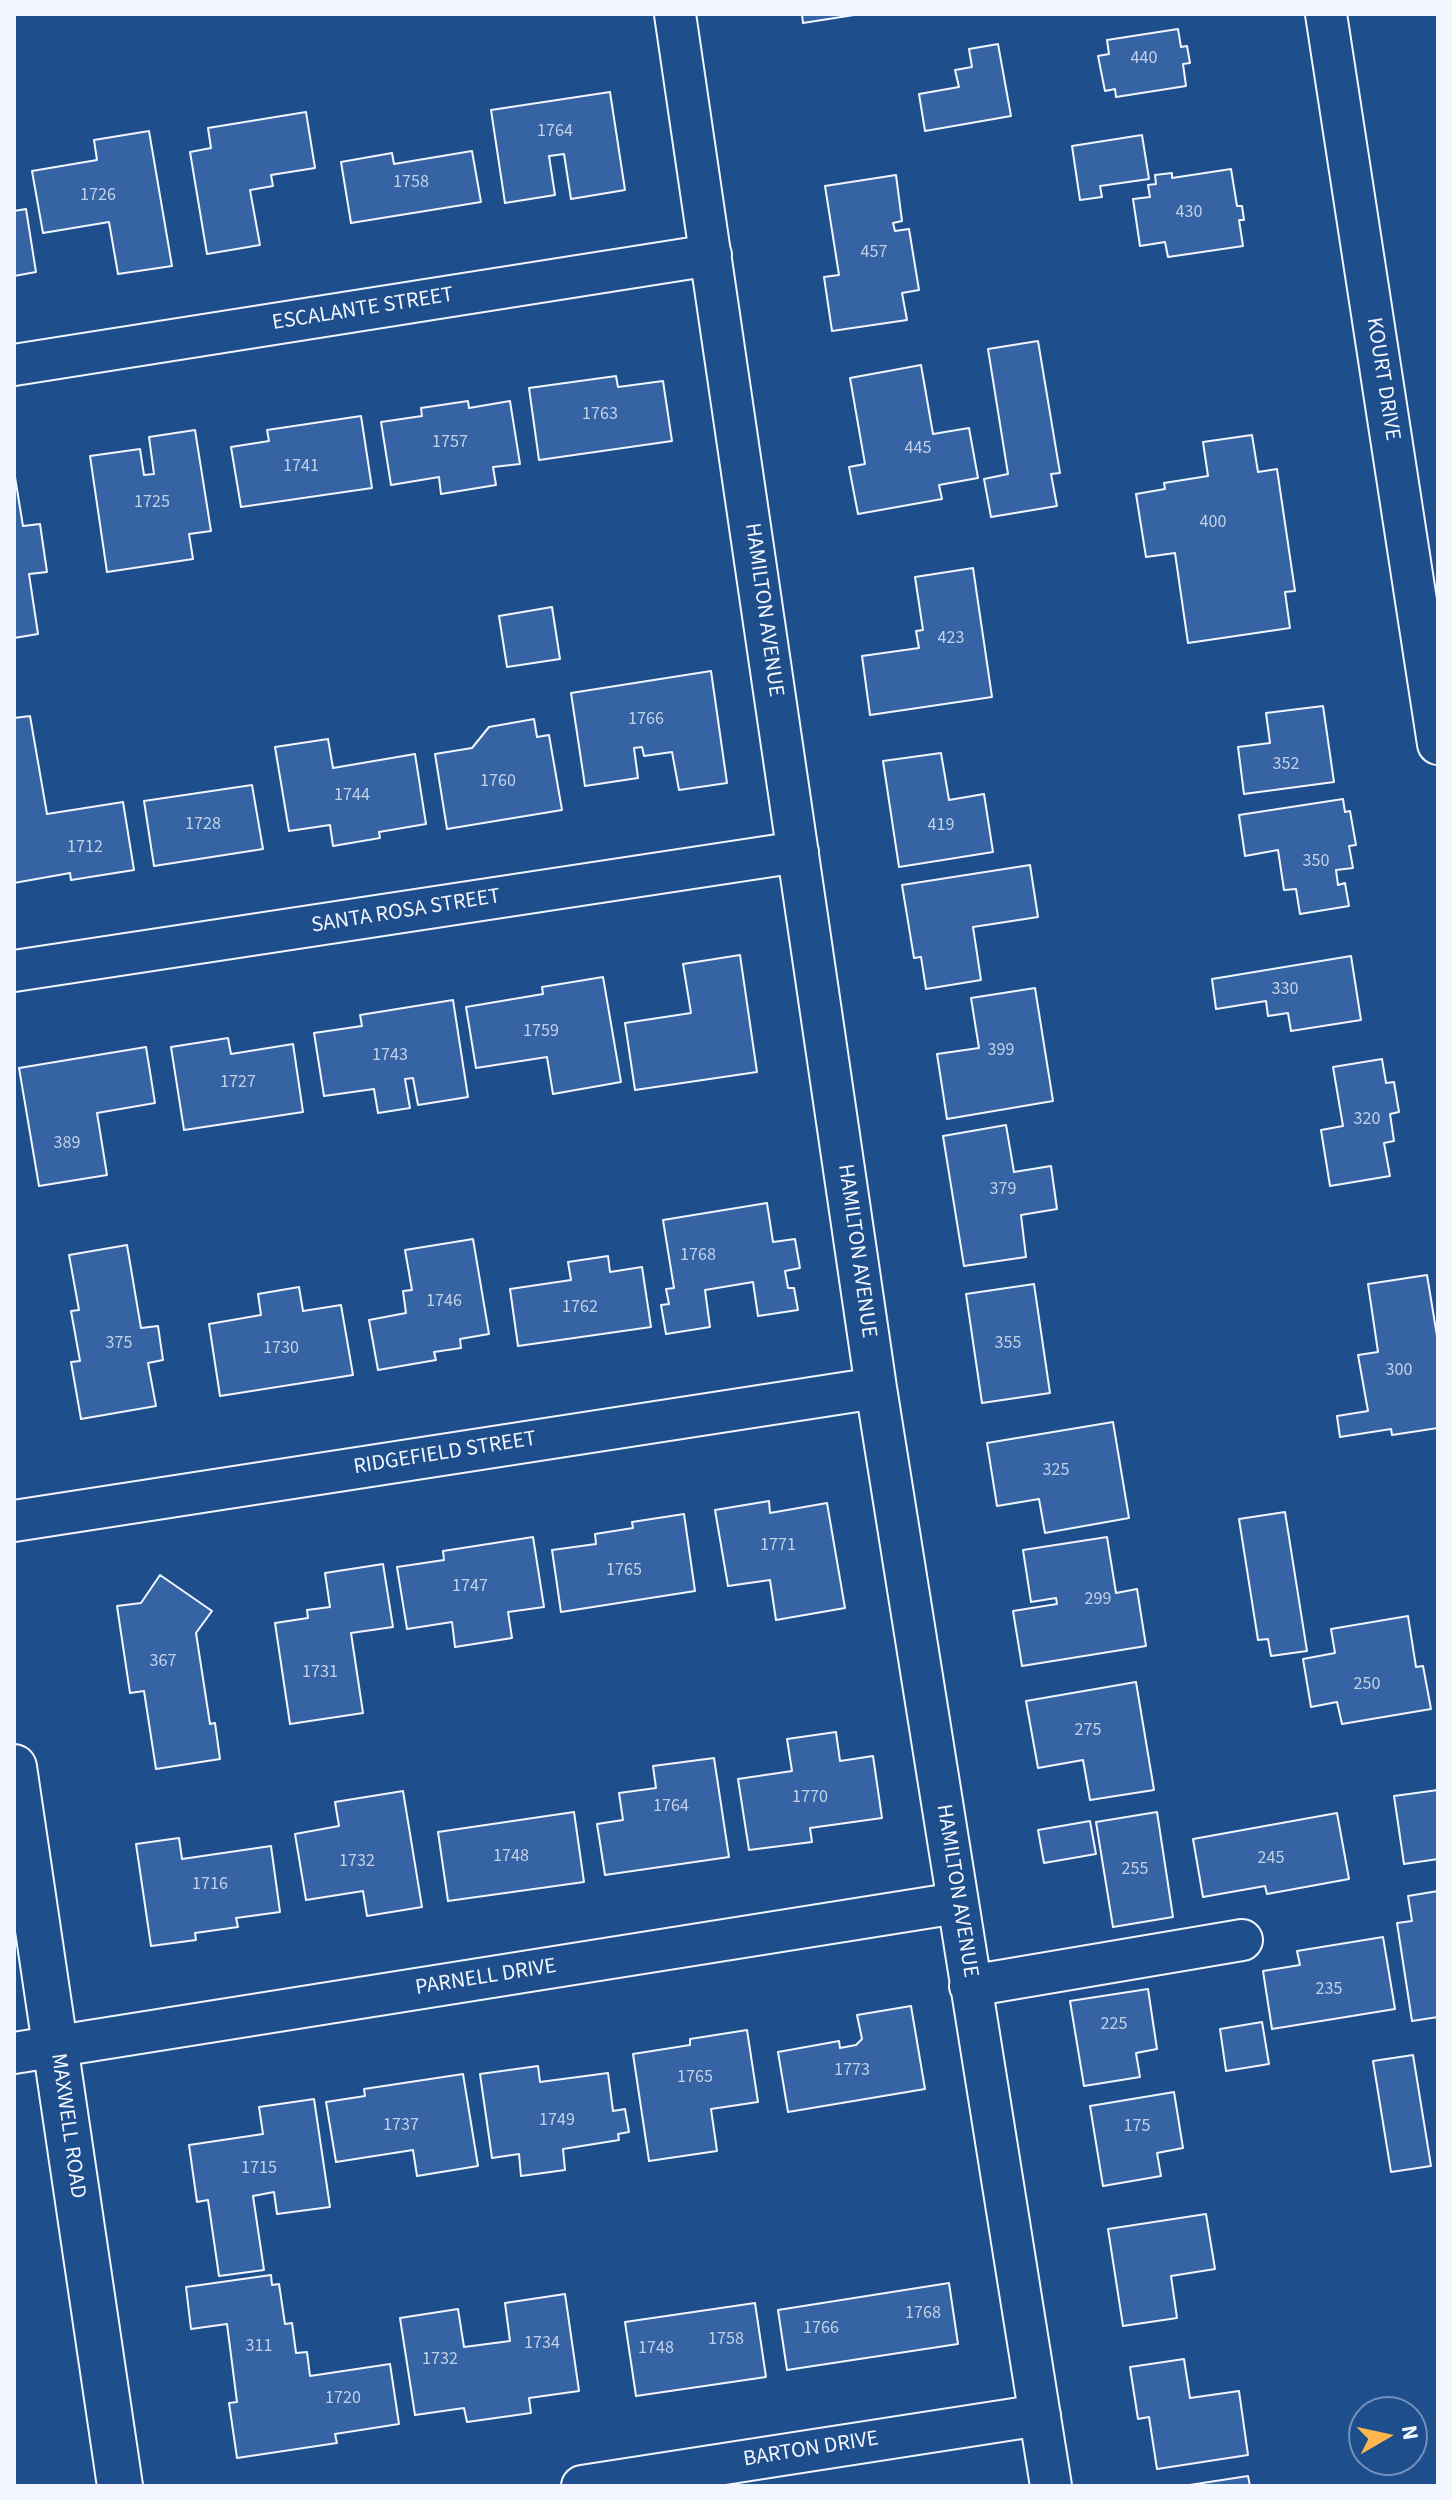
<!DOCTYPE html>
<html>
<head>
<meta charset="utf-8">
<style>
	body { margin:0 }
	#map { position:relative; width:1452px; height:2500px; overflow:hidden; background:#1f4e8c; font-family:"Source Sans 3",sans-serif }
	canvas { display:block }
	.frame { position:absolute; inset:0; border:16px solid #f2f6ff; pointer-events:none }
	.north { position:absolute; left:1348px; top:2396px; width:80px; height:80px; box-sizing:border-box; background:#1f4e8c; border:2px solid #7391ba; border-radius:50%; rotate:81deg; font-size:22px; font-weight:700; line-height:32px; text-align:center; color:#f2f6ff }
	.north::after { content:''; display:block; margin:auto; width:28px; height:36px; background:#ffb74d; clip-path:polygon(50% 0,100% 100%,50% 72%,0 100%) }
</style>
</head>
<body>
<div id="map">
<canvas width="1452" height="2500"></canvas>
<div class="frame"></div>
<div class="north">N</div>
</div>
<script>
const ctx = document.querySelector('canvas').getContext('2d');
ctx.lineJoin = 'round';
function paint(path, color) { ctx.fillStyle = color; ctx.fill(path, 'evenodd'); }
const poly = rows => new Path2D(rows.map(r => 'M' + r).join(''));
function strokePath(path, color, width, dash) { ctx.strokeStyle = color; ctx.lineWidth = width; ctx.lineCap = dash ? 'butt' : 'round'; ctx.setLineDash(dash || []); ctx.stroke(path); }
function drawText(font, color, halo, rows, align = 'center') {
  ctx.font = font + ' "Source Sans 3",sans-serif'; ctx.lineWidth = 6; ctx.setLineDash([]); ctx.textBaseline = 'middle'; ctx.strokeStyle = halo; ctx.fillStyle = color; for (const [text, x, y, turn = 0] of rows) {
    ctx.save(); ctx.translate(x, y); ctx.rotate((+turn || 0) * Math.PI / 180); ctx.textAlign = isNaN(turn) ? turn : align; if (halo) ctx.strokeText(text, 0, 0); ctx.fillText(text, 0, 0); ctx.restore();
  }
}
const building = poly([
	[802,14,854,14,854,15,803,23,802,14],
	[1178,29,1181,47,1187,46,1190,63,1183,64,1186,86,1116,97,1115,89,1105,91,1098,56,1109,54,1107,40,1178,29],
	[998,44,1011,116,925,131,919,94,959,87,955,70,972,67,969,49,998,44],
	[610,92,625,190,571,199,564,154,549,156,555,195,505,203,491,110,610,92],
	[306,112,315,168,271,175,273,186,250,190,260,245,207,254,190,152,211,148,208,128,306,112],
	[149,131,172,266,118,274,109,222,43,233,32,171,97,160,94,140,149,131],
	[1142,135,1149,179,1100,186,1102,197,1080,200,1072,146,1142,135],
	[472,151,481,202,351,223,341,162,392,153,394,164,472,151],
	[1231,169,1237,206,1242,206,1244,220,1239,220,1243,246,1168,257,1165,242,1140,246,1133,199,1150,197,1148,185,1156,184,1155,175,1172,173,1172,178,1231,169],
	[896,175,902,221,893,223,895,231,909,229,919,290,902,293,907,320,832,331,824,277,839,275,825,186,896,175],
	[26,209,36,272,14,276,14,211,26,209],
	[1038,341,1060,473,1051,474,1057,506,991,517,984,479,1008,474,988,349,1038,341],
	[921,365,933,434,969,428,978,478,939,485,942,499,858,514,849,467,865,464,850,378,921,365],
	[616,376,618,387,663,381,672,441,539,460,529,388,616,376],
	[468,401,469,408,510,401,520,464,493,467,496,485,441,494,439,477,391,485,381,422,422,416,421,408,468,401],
	[361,416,372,488,241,507,231,447,269,441,267,430,361,416],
	[195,430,211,531,189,534,193,559,107,572,90,456,140,449,144,475,154,474,149,437,195,430],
	[1252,435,1258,472,1277,469,1295,591,1285,592,1290,628,1188,643,1175,553,1146,557,1136,494,1165,489,1164,483,1208,476,1203,442,1252,435],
	[14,471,23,526,40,524,47,572,29,574,38,634,14,638,14,471],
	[973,568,992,697,870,715,862,656,919,648,916,631,923,630,915,577,973,568],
	[552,607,560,659,507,667,499,616,552,607],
	[711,671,727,783,679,790,672,752,644,756,642,747,634,748,638,778,585,786,571,693,711,671],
	[1323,706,1334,782,1244,794,1238,747,1270,743,1266,713,1323,706],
	[30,716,47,814,123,802,134,870,71,880,70,873,14,883,14,718,30,716],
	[534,719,537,737,549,735,562,810,447,829,435,754,472,748,489,727,534,719],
	[328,739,333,768,415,754,426,824,379,832,380,838,333,846,330,825,289,831,275,747,328,739],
	[941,753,949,800,984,794,993,852,899,867,883,761,941,753],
	[252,785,263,849,154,866,144,801,252,785],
	[1343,799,1345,812,1350,811,1356,845,1349,846,1353,868,1336,870,1338,885,1345,883,1349,906,1300,914,1296,889,1284,890,1278,850,1245,856,1239,815,1343,799],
	[1030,865,1038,917,973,927,981,980,926,989,921,957,914,958,902,885,1030,865],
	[740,955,757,1072,635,1090,625,1023,691,1013,683,964,740,955],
	[1351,956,1361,1020,1291,1031,1288,1013,1268,1016,1266,1001,1216,1009,1212,979,1351,956],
	[603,977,621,1082,553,1094,547,1057,476,1068,466,1007,543,994,542,987,603,977],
	[1035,988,1053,1101,947,1119,937,1054,979,1048,971,998,1035,988],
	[453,1000,468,1097,418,1105,413,1078,405,1079,410,1108,378,1113,374,1089,324,1096,314,1033,362,1026,360,1015,453,1000],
	[228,1038,231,1054,293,1044,303,1112,184,1130,171,1047,228,1038],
	[146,1047,155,1103,97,1113,107,1175,39,1186,19,1068,146,1047],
	[1382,1059,1386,1083,1394,1082,1399,1112,1390,1114,1394,1141,1384,1143,1390,1176,1330,1186,1321,1130,1343,1126,1333,1067,1382,1059],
	[1006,1125,1014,1172,1051,1166,1057,1209,1021,1215,1026,1257,964,1266,943,1136,1006,1125],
	[767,1203,773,1242,795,1239,800,1268,785,1271,788,1288,794,1288,798,1310,758,1316,753,1282,705,1290,710,1327,666,1334,661,1305,669,1304,666,1289,674,1288,663,1220,767,1203],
	[473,1239,489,1334,460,1339,461,1348,434,1352,436,1360,378,1370,369,1320,406,1313,403,1291,412,1290,405,1250,473,1239],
	[127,1245,141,1328,158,1326,163,1360,148,1363,156,1406,81,1419,71,1362,80,1361,71,1311,79,1310,69,1255,127,1245],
	[608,1256,610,1272,642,1267,651,1327,518,1346,510,1289,571,1280,568,1262,608,1256],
	[1427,1275,1438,1342,1438,1428,1392,1435,1391,1429,1340,1437,1337,1416,1368,1411,1358,1355,1378,1352,1368,1284,1427,1275],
	[1034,1284,1050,1393,982,1403,966,1294,1034,1284],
	[299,1287,303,1311,341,1305,353,1375,220,1396,209,1324,261,1315,258,1294,299,1287],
	[1113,1422,1129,1518,1045,1533,1039,1499,997,1506,987,1443,1113,1422],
	[769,1501,770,1513,827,1503,845,1608,776,1620,770,1580,728,1586,715,1510,769,1501],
	[1285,1512,1307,1651,1271,1656,1268,1639,1258,1640,1239,1519,1285,1512],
	[684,1514,695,1591,561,1612,552,1550,596,1544,595,1534,633,1528,632,1522,684,1514],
	[533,1537,544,1607,508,1612,512,1638,455,1647,452,1622,407,1629,397,1567,444,1560,443,1551,533,1537],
	[1107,1537,1116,1593,1137,1589,1146,1646,1022,1666,1013,1611,1057,1604,1056,1598,1031,1602,1023,1550,1107,1537],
	[383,1564,393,1627,351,1633,363,1713,290,1724,275,1623,308,1618,307,1610,330,1607,325,1573,383,1564],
	[160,1575,212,1611,196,1633,210,1724,215,1723,220,1759,156,1769,144,1691,130,1693,117,1606,141,1603,160,1575],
	[1408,1616,1416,1667,1423,1666,1431,1709,1342,1724,1337,1702,1311,1707,1303,1659,1335,1653,1331,1629,1408,1616],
	[1136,1682,1154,1790,1090,1800,1083,1760,1038,1768,1026,1701,1136,1682],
	[836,1732,840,1761,873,1756,882,1818,810,1828,812,1842,749,1850,738,1779,792,1771,787,1739,836,1732],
	[714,1758,729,1857,605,1875,597,1824,623,1820,619,1793,656,1788,653,1766,714,1758],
	[1438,1790,1438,1859,1404,1864,1394,1796,1438,1790],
	[403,1791,422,1907,367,1916,363,1891,306,1900,295,1834,339,1826,335,1802,403,1791],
	[574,1812,584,1882,448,1901,438,1832,574,1812],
	[1157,1812,1173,1917,1113,1927,1096,1822,1157,1812],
	[1337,1813,1349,1879,1267,1894,1265,1886,1203,1897,1193,1839,1337,1813],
	[1090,1821,1096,1854,1044,1863,1038,1830,1090,1821],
	[179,1838,182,1859,271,1846,280,1912,236,1918,238,1927,195,1933,196,1940,151,1946,136,1844,179,1838],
	[1438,1891,1438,2017,1412,2021,1397,1923,1412,1921,1408,1896,1438,1891],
	[1383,1937,1395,2009,1272,2029,1263,1971,1300,1965,1297,1951,1383,1937],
	[1148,1989,1157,2049,1136,2053,1140,2077,1084,2086,1070,2001,1148,1989],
	[911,2006,925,2089,788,2112,778,2052,839,2041,840,2048,856,2045,862,2039,857,2015,911,2006],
	[1262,2022,1269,2064,1226,2071,1220,2029,1262,2022],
	[747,2030,758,2102,711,2109,717,2151,649,2161,633,2054,690,2045,690,2039,747,2030],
	[1413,2055,1431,2166,1391,2172,1373,2061,1413,2055],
	[538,2066,540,2082,608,2073,613,2111,625,2109,629,2132,618,2134,619,2140,563,2149,565,2170,521,2176,519,2154,492,2158,480,2074,538,2066],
	[463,2074,478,2166,417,2176,413,2150,336,2162,326,2102,365,2096,364,2089,463,2074],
	[1174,2092,1183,2148,1157,2153,1161,2176,1103,2186,1090,2106,1174,2092],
	[314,2099,330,2207,277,2214,274,2192,253,2196,264,2270,219,2276,208,2200,197,2202,189,2145,263,2134,259,2107,314,2099],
	[1206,2214,1215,2269,1171,2276,1177,2318,1123,2326,1108,2229,1206,2214],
	[271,2275,272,2285,279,2284,285,2324,292,2323,296,2353,307,2352,310,2376,390,2364,399,2424,335,2434,337,2443,237,2458,229,2403,237,2402,227,2324,191,2329,186,2287,271,2275],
	[949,2283,958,2344,787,2370,778,2310,949,2283],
	[565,2294,579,2391,529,2398,531,2413,467,2422,464,2408,415,2415,400,2318,458,2309,464,2347,510,2341,505,2303,565,2294],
	[755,2303,766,2377,636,2396,625,2322,755,2303],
	[1184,2359,1190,2398,1239,2391,1248,2455,1157,2469,1149,2417,1138,2419,1130,2367,1184,2359],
	[1248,2476,1250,2486,1183,2486,1248,2476]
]);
paint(building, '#3563a3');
strokePath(building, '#f2f6ff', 2);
const street = poly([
	[675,14,876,1388,1051,2486],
	[1326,14,1438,744],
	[14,365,711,255],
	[14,971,798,852],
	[14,1521,876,1388],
	[970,1986,1242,1940],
	[14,2053,957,1903],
	[582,2486,1040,2415]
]);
const secondary = poly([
	[14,1767,120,2486]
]);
strokePath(street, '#f2f6ff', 44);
strokePath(secondary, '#f2f6ff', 48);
strokePath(street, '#1f4e8c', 40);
strokePath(secondary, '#1f4e8c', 44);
drawText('18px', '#c3d1e8', null, [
	["440",1144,59],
	["1764",555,132],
	["1758",411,183],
	["1726",98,196],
	["430",1189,213],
	["457",874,253],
	["1763",600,415],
	["1757",450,443],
	["445",918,449],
	["1741",301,467],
	["1725",152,503],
	["400",1213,523],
	["423",951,639],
	["1766",646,720],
	["352",1286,765],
	["1760",498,782],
	["1744",352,796],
	["1728",203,825],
	["419",941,826],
	["1712",85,848],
	["350",1316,862],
	["330",1285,990],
	["1759",541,1032],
	["399",1001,1051],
	["1743",390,1056],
	["1727",238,1083],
	["320",1367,1120],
	["389",67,1144],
	["379",1003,1190],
	["1768",698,1256],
	["1746",444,1302],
	["1762",580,1308],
	["375",119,1344],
	["355",1008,1344],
	["1730",281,1349],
	["300",1399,1371],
	["325",1056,1471],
	["1771",778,1546],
	["1765",624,1571],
	["1747",470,1587],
	["299",1098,1600],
	["367",163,1662],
	["1731",320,1673],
	["250",1367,1685],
	["275",1088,1731],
	["1770",810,1798],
	["1764",671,1807],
	["1748",511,1857],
	["245",1271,1859],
	["1732",357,1862],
	["255",1135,1870],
	["1716",210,1885],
	["235",1329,1990],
	["225",1114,2025],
	["1773",852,2071],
	["1765",695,2078],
	["1749",557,2121],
	["1737",401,2126],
	["175",1137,2127],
	["1715",259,2169],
	["1768",923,2314],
	["1766",821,2329],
	["1758",726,2340],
	["1734",542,2344],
	["311",259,2347],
	["1748",656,2349],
	["1732",440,2360],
	["1720",343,2399]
]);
drawText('22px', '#f2f6ff', '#1f4e8c', [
	["ESCALANTE STREET",363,310,-9],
	["KOURT DRIVE",1382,379,81],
	["HAMILTON AVENUE",763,610,82],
	["SANTA ROSA STREET",406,912,-9],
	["HAMILTON AVENUE",856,1251,82],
	["RIDGEFIELD STREET",445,1454,-9],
	["HAMILTON AVENUE",956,1891,81],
	["PARNELL DRIVE",486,1978,-9],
	["MAXWELL ROAD",67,2126,82],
	["BARTON DRIVE",811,2450,-9]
]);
</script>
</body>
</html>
